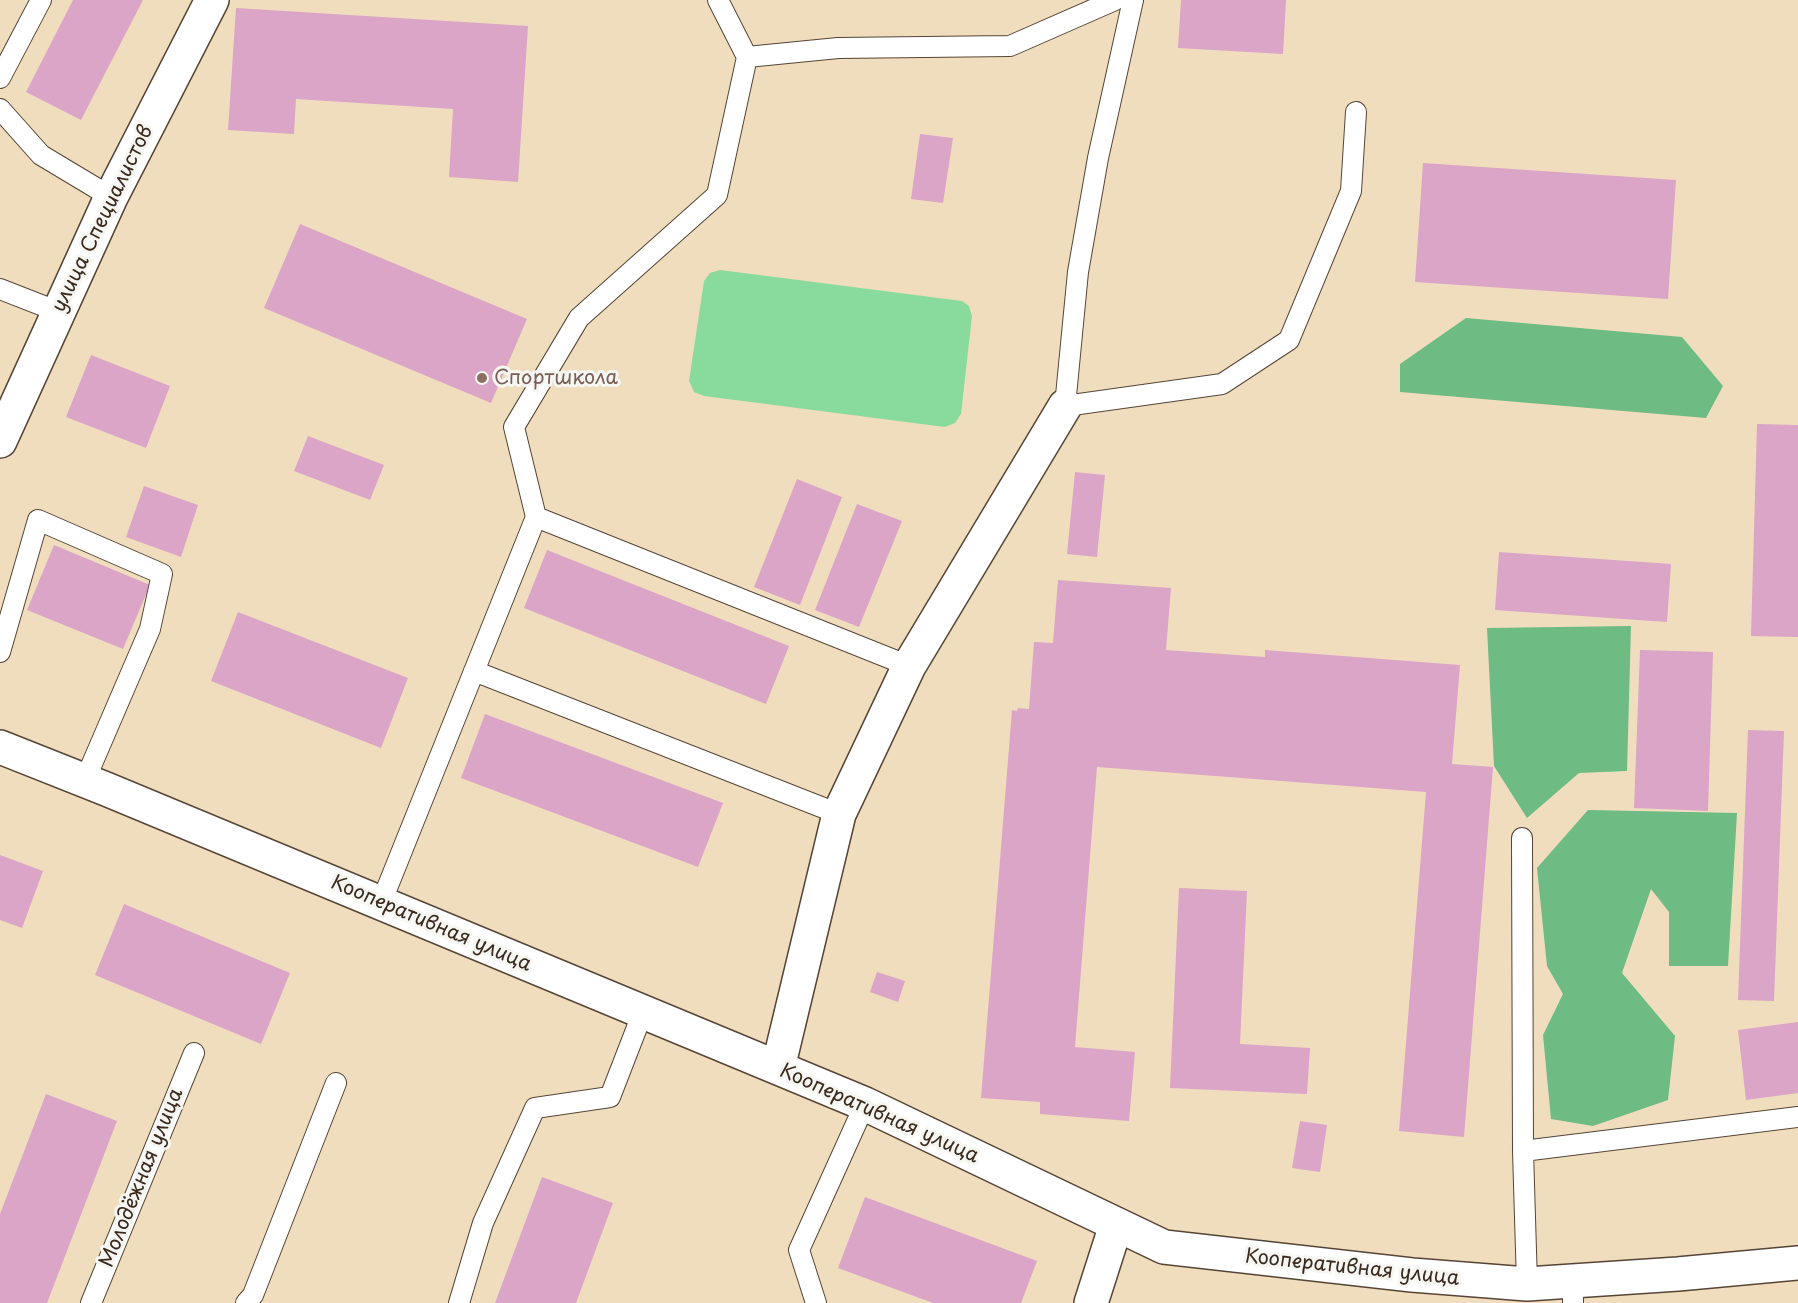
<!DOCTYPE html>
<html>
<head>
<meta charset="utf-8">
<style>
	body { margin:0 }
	canvas { display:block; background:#efddbd }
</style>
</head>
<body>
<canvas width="1798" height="1303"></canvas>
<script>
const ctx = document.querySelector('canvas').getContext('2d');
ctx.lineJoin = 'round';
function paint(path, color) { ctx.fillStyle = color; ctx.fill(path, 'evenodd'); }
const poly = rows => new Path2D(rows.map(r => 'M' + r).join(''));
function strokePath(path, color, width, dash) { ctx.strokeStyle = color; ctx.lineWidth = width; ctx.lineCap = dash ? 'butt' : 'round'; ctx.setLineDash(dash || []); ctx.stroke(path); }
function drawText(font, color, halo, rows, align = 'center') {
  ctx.font = font + ' "Playpen Sans",sans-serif'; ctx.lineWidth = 6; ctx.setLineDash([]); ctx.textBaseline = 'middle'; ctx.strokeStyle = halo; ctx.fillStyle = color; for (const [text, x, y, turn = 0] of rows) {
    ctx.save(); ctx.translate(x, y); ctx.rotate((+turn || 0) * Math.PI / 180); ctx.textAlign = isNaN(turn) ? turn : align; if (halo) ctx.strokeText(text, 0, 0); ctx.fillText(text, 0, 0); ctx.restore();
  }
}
paint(poly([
	[720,270,962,301,969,306,972,316,961,414,955,423,945,427,704,396,694,392,689,381,704,281,710,273]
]), '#88db9d');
paint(poly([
	[1466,318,1682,337,1723,386,1706,418,1400,392,1400,364],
	[1631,626,1627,771,1579,773,1527,818,1494,766,1487,628],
	[1588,810,1737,813,1728,966,1669,966,1669,912,1651,889,1622,973,1675,1036,1668,1100,1593,1126,1551,1119,1543,1035,1563,994,1547,966,1537,868]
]), '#6ebb84');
paint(poly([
	[73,0,143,0,81,120,26,92],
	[1181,0,1286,0,1283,54,1178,48],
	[236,8,528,26,518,182,449,177,453,109,296,99,294,134,228,130],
	[920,134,953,138,943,203,911,199],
	[1423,163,1676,180,1668,299,1415,282],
	[300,224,527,319,491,403,264,308],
	[91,355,170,386,146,448,66,417],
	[1757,424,1798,425,1798,637,1751,636],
	[308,436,384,465,370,500,294,471],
	[1075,472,1105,475,1097,557,1067,554],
	[797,479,842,497,800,605,754,587],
	[144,486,198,505,181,557,126,537],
	[857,504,902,521,859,627,815,610],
	[54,545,150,585,123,649,27,610],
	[547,550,789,646,766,704,524,608],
	[1499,552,1671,564,1667,622,1495,610],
	[1058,580,1171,588,1166,650,1265,657,1265,650,1460,665,1452,764,1493,767,1464,1137,1399,1131,1426,792,1097,767,1075,1047,1135,1052,1129,1121,1040,1114,1040,1102,981,1098,1012,710,1017,711,1018,708,1029,709,1034,642,1053,643],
	[238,612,408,678,381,748,211,681],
	[1640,650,1713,652,1708,811,1634,808],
	[485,714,723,803,698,867,461,778],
	[1748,730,1784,731,1774,1001,1738,1000],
	[0,855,43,871,22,928,0,920],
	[1179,888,1247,891,1240,1044,1310,1048,1307,1094,1170,1088],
	[124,904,290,973,261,1044,95,975],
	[877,972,905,981,898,1002,870,992],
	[1798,1022,1798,1093,1746,1100,1738,1030],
	[46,1094,117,1121,47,1303,0,1303,0,1214],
	[1300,1121,1327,1125,1320,1172,1292,1168],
	[542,1177,613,1203,576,1303,495,1303],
	[865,1197,1037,1261,1021,1303,933,1303,838,1268]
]), '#dba5c7');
const lane = poly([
	[1133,0,1098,158,1078,272,1065,406,1222,384,1289,340,1351,191,1356,112],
	[747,57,838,48,1010,46,1115,0],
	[0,78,41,0],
	[0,109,41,155,111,197],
	[0,289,59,312],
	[536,517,909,666],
	[0,652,38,520,162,574,150,629,85,780],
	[474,671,839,814],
	[1522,838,1523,1151,1527,1284],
	[381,903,536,517,514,427,579,318,717,195,747,57,718,0],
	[1523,1151,1798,1117],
	[91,1303,194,1053],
	[246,1303,253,1295,336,1083],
	[459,1303,483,1223,535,1108,610,1097,643,1012],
	[816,1303,799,1250,865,1104],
	[1573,1303,1573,1281]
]);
const street = poly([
	[0,441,111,197,212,0],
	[0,747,106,789,865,1104,1164,1247,1412,1275,1527,1284,1678,1274,1798,1263],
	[778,1068,839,814,909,666,1065,406],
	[1091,1303,1116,1225]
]);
strokePath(lane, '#564536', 22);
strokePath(street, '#564536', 36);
strokePath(lane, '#fff', 20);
strokePath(street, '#fff', 33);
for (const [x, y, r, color] of [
	[482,378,6,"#8d6e63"]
]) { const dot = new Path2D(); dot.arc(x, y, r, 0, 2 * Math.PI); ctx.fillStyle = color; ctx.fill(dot); strokePath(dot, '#f6f6f2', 2); }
drawText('20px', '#3b2a1e', '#f6f6f2', [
	["улица Специалистов",103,219,-64],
	["Кооперативная улица",431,924,23],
	["Кооперативная улица",879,1114,24],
	["Молодёжная улица",142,1178,-68],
	["Кооперативная улица",1352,1268,6]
]);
drawText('20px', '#785e54', '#f6f6f2', [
	["Спортшкола",494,378]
], 'left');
</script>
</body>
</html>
